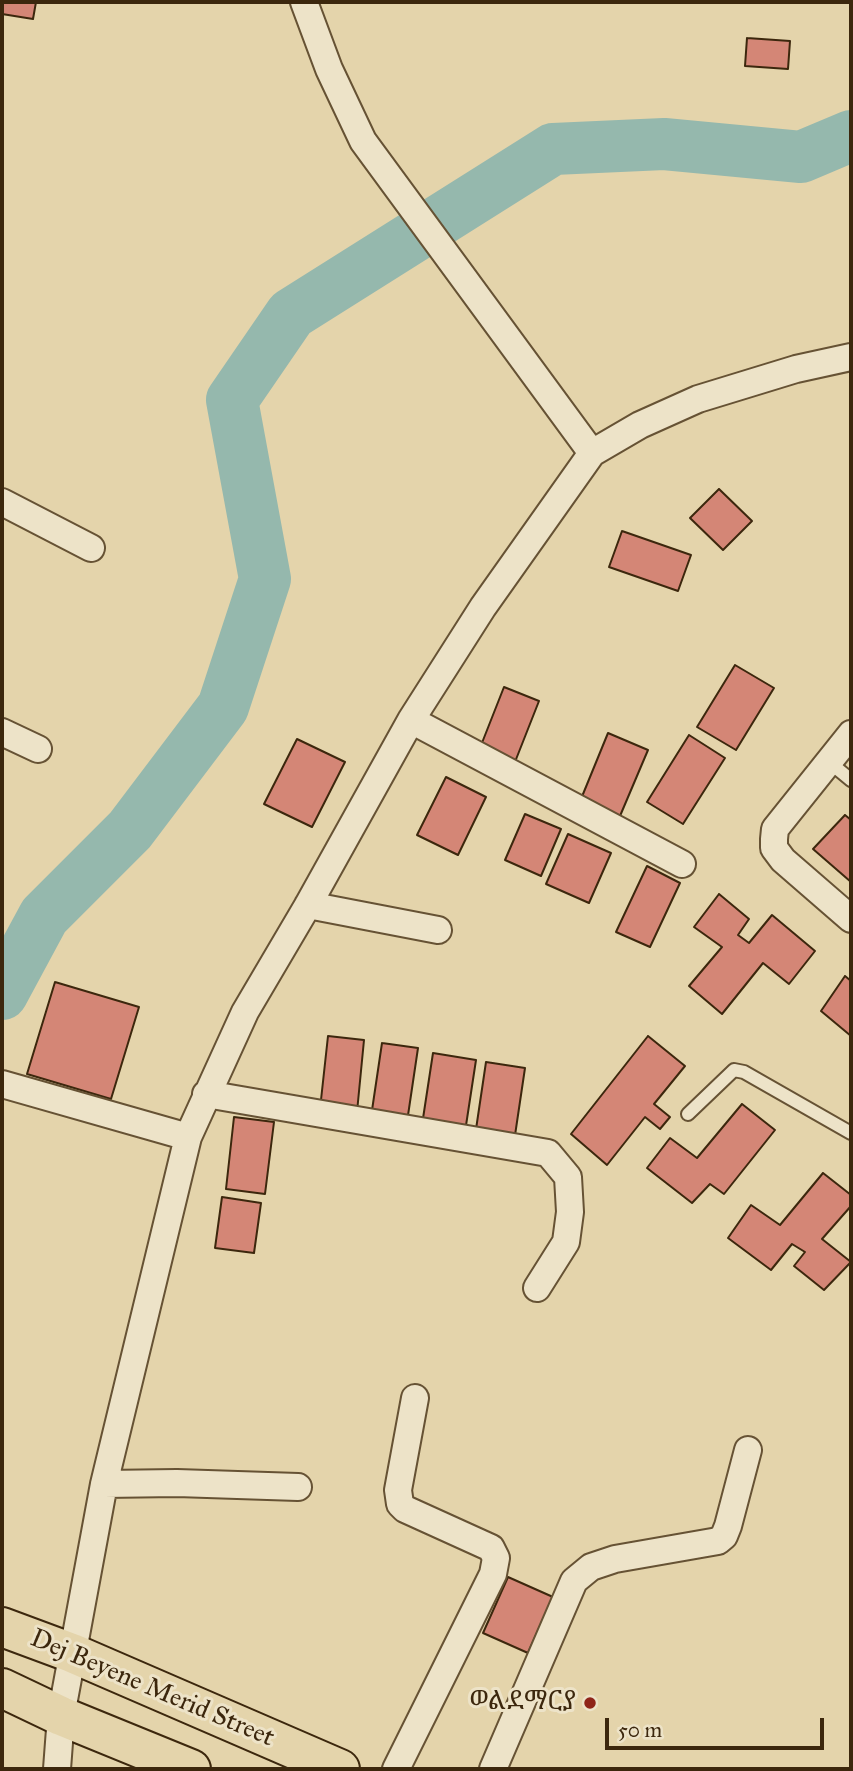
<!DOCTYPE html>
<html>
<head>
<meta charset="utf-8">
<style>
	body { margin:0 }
	#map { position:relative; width:853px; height:1771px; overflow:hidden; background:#e4d4ab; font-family:"IM FELL Great Primer",serif }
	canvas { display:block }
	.frame { position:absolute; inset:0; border:4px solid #3c270d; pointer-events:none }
	.scale { position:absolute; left:605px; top:1718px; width:219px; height:32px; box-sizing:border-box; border:4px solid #3c270d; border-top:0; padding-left:9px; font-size:21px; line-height:24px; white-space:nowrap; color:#3c270d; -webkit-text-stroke:5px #ede3c8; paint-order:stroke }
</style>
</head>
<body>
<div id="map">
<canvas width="853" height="1771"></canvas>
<div class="frame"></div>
<div class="scale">50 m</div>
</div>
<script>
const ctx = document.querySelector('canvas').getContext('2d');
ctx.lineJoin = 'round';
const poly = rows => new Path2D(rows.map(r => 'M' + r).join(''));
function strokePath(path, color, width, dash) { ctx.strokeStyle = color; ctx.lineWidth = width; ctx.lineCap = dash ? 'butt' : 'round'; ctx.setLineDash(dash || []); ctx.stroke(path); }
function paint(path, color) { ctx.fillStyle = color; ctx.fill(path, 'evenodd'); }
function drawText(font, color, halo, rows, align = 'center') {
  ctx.font = font + ' "IM FELL Great Primer","Noto Serif Ethiopic",serif'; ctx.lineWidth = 6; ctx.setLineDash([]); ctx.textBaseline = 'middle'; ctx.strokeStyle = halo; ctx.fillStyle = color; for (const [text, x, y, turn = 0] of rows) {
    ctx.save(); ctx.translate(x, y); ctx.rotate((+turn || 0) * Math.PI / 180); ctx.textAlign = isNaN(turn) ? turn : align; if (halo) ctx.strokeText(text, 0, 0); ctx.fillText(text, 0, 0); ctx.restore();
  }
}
strokePath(poly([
	[2,994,44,916,130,830,223,707,265,579,232,400,291,314,553,149,664,144,801,157,851,136]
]), '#95b8ad', 52);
const building = poly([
	[2,2,36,2,33,19,2,14,2,2],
	[747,38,790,41,788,69,745,66,747,38],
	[719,489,752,521,723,550,690,518,719,489],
	[622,531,691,555,678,591,609,567,622,531],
	[735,665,774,688,736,750,697,727,735,665],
	[504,687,539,701,513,767,478,753,504,687],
	[608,733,648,750,620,816,581,799,608,733],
	[689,735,725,758,683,824,647,802,689,735],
	[297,739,345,762,312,827,264,804,297,739],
	[446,777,486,797,458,855,417,835,446,777],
	[525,814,561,829,541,876,505,860,525,814],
	[845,815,851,820,851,882,813,849,845,815],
	[568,834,611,853,589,903,546,884,568,834],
	[647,866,680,883,650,947,616,932,647,866],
	[719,894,749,919,738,935,749,943,772,915,815,951,789,984,763,963,722,1014,689,986,722,947,694,927,719,894],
	[845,976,851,981,851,1036,821,1011,845,976],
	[55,982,139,1007,111,1099,27,1074,55,982],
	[328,1036,364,1040,357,1112,320,1109,328,1036],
	[648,1036,685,1066,654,1104,670,1117,660,1129,645,1117,607,1165,571,1134,648,1036],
	[382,1043,418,1048,407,1122,371,1117,382,1043],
	[433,1053,476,1060,465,1132,422,1125,433,1053],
	[486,1062,525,1068,514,1142,475,1136,486,1062],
	[742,1104,775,1130,724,1194,710,1184,692,1203,647,1168,670,1138,697,1158,742,1104],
	[234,1117,274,1122,265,1194,226,1189,234,1117],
	[823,1173,851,1195,851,1206,822,1239,851,1262,824,1290,794,1266,805,1252,792,1244,771,1270,728,1238,751,1205,780,1225,823,1173],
	[222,1197,261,1203,254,1253,215,1248,222,1197],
	[508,1577,553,1597,528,1653,483,1633,508,1577]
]);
paint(building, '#d48676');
strokePath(building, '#3c270d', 2);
const service = poly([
	[828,761,851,780],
	[688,1114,734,1070,744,1072,851,1133]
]);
const minor = poly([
	[592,453,640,425,698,399,796,369,851,357],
	[2,502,91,548],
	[411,720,682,864],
	[2,732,38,749],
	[851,734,775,829,774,839,774,848,783,860,851,919],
	[308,905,438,930],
	[2,1084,188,1137],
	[206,1094,548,1153,568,1177,570,1212,566,1242,537,1288],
	[104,1484,177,1483,298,1487],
	[57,1769,61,1716,104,1484,188,1137,245,1012,308,905,411,720,483,607,592,453,363,141,329,69,304,2],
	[396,1769,493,1574,496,1558,491,1548,405,1509,400,1504,398,1490,415,1398],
	[493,1769,574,1581,591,1567,615,1559,718,1541,724,1536,728,1526,748,1450]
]);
const primary = poly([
	[2,1627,72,1653,340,1769],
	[2,1688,61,1716,191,1769]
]);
strokePath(service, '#665234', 16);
strokePath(minor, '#665234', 30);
strokePath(primary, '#3c270d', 42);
strokePath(service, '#ede3c8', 12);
strokePath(minor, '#ede3c8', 26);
strokePath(primary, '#e4d4ab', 38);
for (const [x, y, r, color] of [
	[590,1703,7,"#8f2418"]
]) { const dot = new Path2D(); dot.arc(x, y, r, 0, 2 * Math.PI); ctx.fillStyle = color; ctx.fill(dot); strokePath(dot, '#ede3c8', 2.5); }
drawText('26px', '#3c270d', '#ede3c8', [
	["Dej Beyene Merid Street",152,1689,23]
]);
drawText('26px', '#3c270d', '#ede3c8', [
	["ወልደማርያ",576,1703]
], 'right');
</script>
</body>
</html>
